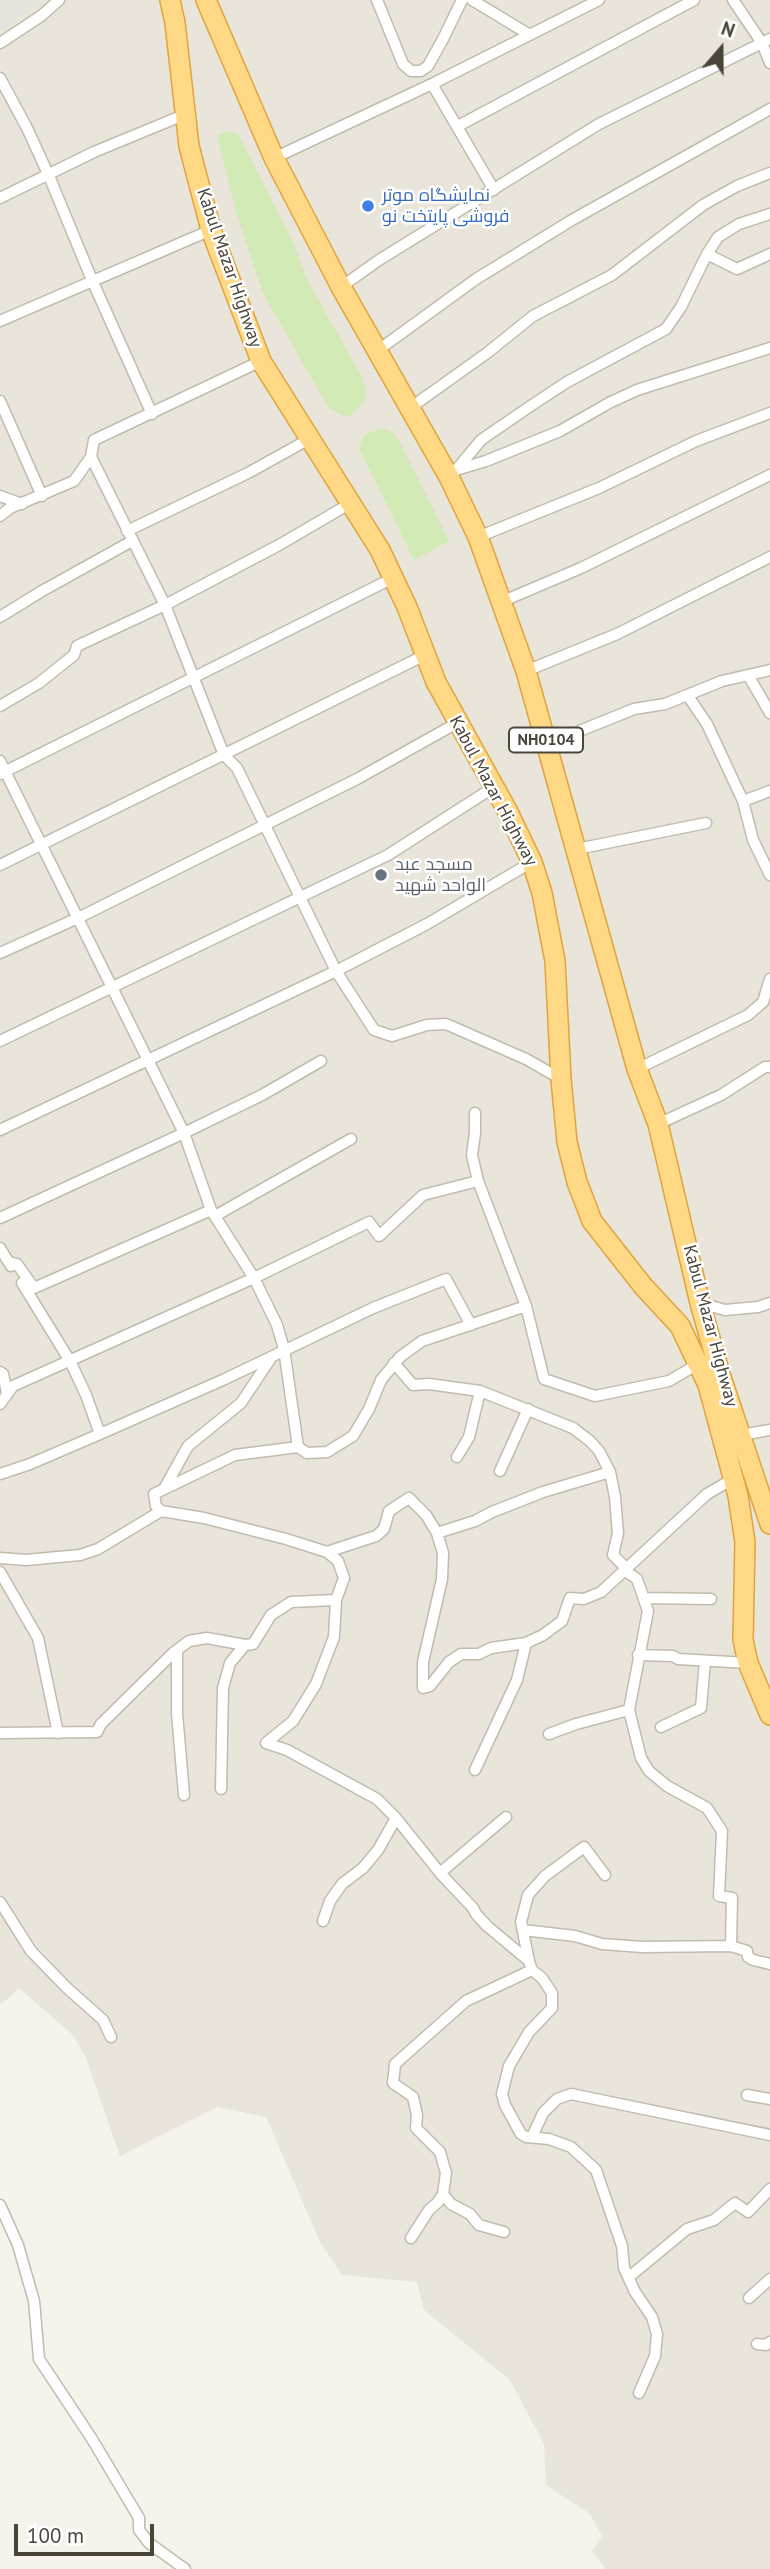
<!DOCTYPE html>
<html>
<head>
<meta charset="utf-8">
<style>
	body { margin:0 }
	#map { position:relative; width:770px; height:2569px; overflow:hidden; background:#f6f3ec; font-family:"PT Sans",sans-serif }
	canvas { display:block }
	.north { position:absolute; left:686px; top:14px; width:70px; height:70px; -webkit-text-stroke:5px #fff; paint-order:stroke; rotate:20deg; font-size:19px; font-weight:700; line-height:28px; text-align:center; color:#4b4439 }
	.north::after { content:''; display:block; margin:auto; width:24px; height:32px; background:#4b4439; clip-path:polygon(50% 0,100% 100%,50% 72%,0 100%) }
	.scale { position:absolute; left:14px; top:2524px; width:140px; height:32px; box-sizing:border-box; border:4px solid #4b4439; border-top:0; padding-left:9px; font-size:21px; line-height:24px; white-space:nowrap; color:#4b4439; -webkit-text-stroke:5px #fff; paint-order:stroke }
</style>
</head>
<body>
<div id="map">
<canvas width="770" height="2569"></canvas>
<div class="north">N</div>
<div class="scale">100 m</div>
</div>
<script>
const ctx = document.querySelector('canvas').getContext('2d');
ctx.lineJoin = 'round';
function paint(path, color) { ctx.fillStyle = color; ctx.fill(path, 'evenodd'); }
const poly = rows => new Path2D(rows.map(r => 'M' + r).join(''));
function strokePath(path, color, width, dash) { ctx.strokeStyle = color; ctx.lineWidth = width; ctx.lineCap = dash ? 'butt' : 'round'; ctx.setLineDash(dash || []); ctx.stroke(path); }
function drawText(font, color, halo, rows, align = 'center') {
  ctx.font = font + ' "PT Sans",Cairo,sans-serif'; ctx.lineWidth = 5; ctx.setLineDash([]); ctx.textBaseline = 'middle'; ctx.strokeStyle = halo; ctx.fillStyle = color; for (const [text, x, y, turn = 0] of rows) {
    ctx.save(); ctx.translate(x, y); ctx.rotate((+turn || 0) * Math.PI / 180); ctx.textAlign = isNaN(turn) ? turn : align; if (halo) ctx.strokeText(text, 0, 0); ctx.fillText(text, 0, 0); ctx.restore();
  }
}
paint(poly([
	[0,0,770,0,770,2569,606,2569,592,2551,602,2536,590,2514,546,2485,544,2444,510,2380,424,2310,417,2282,342,2275,320,2242,266,2117,217,2107,120,2156,86,2058,73,2035,19,1988,2,2004,0,2002]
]), '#eae5da');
paint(poly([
	[0,0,37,0,24,13,0,29]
]), '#e6e2dd');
paint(poly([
	[226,131,238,134,294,244,306,278,362,377,366,391,364,401,350,416,341,415,328,407,263,293,236,211,217,137],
	[382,428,396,435,449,541,414,560,359,448,364,435]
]), '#d2eab5');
const minor = poly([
	[377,0,403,64,411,71,421,71,428,66,443,39,462,0],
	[472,0,530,35],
	[733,0,762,43,770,63],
	[0,43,41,16,59,0],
	[0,78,27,128,49,176,92,280,152,414],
	[432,84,494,190],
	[458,126,694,0],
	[274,158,432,84,599,0],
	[0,198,94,152,186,114],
	[707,254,737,269,770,254],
	[341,287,379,260,599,124,770,39],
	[0,321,211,230],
	[377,351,476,279,572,220,770,109],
	[0,401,42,496],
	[410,408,487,353,533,316,612,275,703,205,737,186,770,173],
	[91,457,165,605,224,755,237,768,336,971,374,1030,392,1036,427,1025,446,1024,526,1059,561,1079],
	[457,469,481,440,532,405,567,382,666,329,681,307,707,254,718,237,739,224,770,214],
	[456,470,486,461,560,431,609,403,637,390,770,348],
	[0,496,22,504],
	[0,516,10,508,74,481,91,457,94,440,261,361],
	[127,531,248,473,311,438],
	[478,537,599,488,696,441,770,413],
	[501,602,581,568,770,475],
	[0,617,42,591,132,541],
	[526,671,617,634,770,557],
	[748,675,770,713],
	[688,696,707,724,743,801,753,840,770,875],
	[0,706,39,683,74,655,77,646,165,605,279,545,351,503],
	[548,748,582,730,634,709,665,704,722,681,770,670],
	[0,761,184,1133,211,1210,254,1278,277,1325,284,1349,298,1447],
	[0,774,393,578],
	[743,801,770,791],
	[577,849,706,823],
	[0,865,425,655],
	[0,953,78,918,357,779,457,723],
	[0,1041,388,855,494,787],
	[637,1069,748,1015,763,1002,770,979],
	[475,1113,475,1133,472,1155,478,1181,526,1306,544,1379,595,1396,669,1381,698,1364],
	[658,1124,721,1095,765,1067,770,1067],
	[0,1130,336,971,427,924,532,862],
	[215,1216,351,1139],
	[0,1218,184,1133,262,1095,321,1061],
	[0,1248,11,1266],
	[9,1262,17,1264,34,1288,211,1210],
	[22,1283,70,1361,86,1395,100,1434],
	[700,1303,725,1310,758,1307,770,1303],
	[394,1363,413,1385,429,1384,480,1391,573,1428,590,1441,599,1451,610,1472,615,1497,618,1533,613,1555,627,1569],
	[0,1372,3,1374,7,1393],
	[0,1404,13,1386,254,1278,369,1222,379,1236,423,1195,478,1181],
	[741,1435,770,1430],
	[457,1457,469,1437,480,1391],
	[500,1471,528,1409],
	[0,1474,30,1464,100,1434,225,1379,373,1308,446,1279,471,1325],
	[164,1489,188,1446,241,1403,271,1358],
	[437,1533,475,1521,492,1512,543,1492,610,1472],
	[327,1552,376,1536,384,1529,389,1511,409,1498,426,1515,437,1533,443,1553,442,1579,423,1662,423,1688,430,1686,449,1662,461,1654,479,1654,491,1648,526,1643,543,1635,562,1621,570,1598,584,1599,601,1592,707,1494,733,1479],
	[0,1558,26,1560,80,1555,98,1549,161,1511],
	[624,1570,637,1579,648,1611,629,1710,641,1758,649,1771,667,1786,707,1808,722,1831,719,1896,732,1898,731,1946],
	[0,1572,38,1638,58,1733],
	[644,1598,711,1599],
	[177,1650,177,1713,184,1795],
	[638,1655,673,1656,678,1659,748,1663],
	[661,1727,701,1708,705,1661],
	[0,1733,97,1732,101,1724,173,1653,189,1641,207,1638,245,1645],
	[549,1734,576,1724,629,1710],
	[475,1770,517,1680,526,1643],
	[221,1789,223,1688,230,1663,245,1645,253,1644,271,1615,291,1602,336,1600],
	[396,1818,440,1873,473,1908,476,1914,487,1926,529,1961],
	[440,1873,506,1817],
	[605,1875,584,1847,545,1876,528,1895,521,1922,529,1961,532,1970,542,1978,552,1993,552,2008,529,2032,509,2066,502,2094,505,2105,521,2134,526,2137,549,2139,571,2147,596,2170,622,2246,624,2268,635,2292,652,2317,657,2334,655,2356,639,2393],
	[0,1902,31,1951,67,1988,103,2020,111,2037],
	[323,1921,330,1901,342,1884,363,1868,378,1850,396,1818,377,1799,287,1750,266,1743,293,1721,316,1684,334,1637,336,1600,344,1578,338,1561,327,1552,286,1539,204,1518,161,1511,156,1506,154,1494,235,1455,298,1447,307,1453,327,1452,353,1436,369,1409,381,1380,400,1357,422,1341,526,1306],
	[523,1930,575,1936,602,1944,642,1947,731,1946,747,1951,748,1957,753,1960,770,1964],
	[747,2095,770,2099],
	[532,2137,543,2113,557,2099,571,2094,770,2135],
	[443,2194,451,2204,470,2214,479,2225,504,2232],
	[0,2205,18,2245,34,2301,39,2359,92,2439,139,2518,139,2530,149,2543,185,2569],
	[411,2238,429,2210,438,2202,443,2194,446,2173,440,2152,416,2128,417,2115,413,2097,393,2083,395,2064,466,2001,532,1970],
	[629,2277,687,2229,714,2220,735,2203,748,2212,770,2189],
	[749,2298,770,2279],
	[757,2344,766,2345,770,2342]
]);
const trunk = poly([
	[170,0,175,23,189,146,211,230,261,361,380,550,407,607,436,682,508,812,532,862,542,893,555,961,561,1079,567,1142,577,1182,592,1221,643,1286,680,1326,708,1385,738,1496,745,1542,743,1640,748,1663,770,1715],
	[206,0,274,158,341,287,449,477,478,537,526,671,637,1069,658,1124,700,1303,720,1374,770,1524]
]);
strokePath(minor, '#c2bbae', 13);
strokePath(trunk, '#e0a43c', 22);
strokePath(minor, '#fff', 10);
strokePath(trunk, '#ffd985', 19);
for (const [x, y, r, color] of [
	[368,206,7,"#3f7fe0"],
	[381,875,7,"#6b7280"]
]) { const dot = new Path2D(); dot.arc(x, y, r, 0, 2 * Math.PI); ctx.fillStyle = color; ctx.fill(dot); strokePath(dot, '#fff', 2.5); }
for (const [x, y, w] of [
	[546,740,74]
]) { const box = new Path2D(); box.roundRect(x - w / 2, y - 12.5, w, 25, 5); ctx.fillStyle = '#fff'; ctx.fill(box); strokePath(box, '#4b4439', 2); }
drawText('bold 16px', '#4b4439', null, [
	["NH0104",546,740]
]);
drawText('18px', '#366cbe', '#fff', [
	["نمایشگاه موتر",382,196],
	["فروشی پایتخت نو",382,217]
], 'left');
drawText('18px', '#4b4439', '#fff', [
	["Kabul Mazar Highway",229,268,71],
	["Kabul Mazar Highway",493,791,62],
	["Kabul Mazar Highway",710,1326,75]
]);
drawText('18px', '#5b616d', '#fff', [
	["مسجد عبد",395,865],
	["الواحد شهید",395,886]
], 'left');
</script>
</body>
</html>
